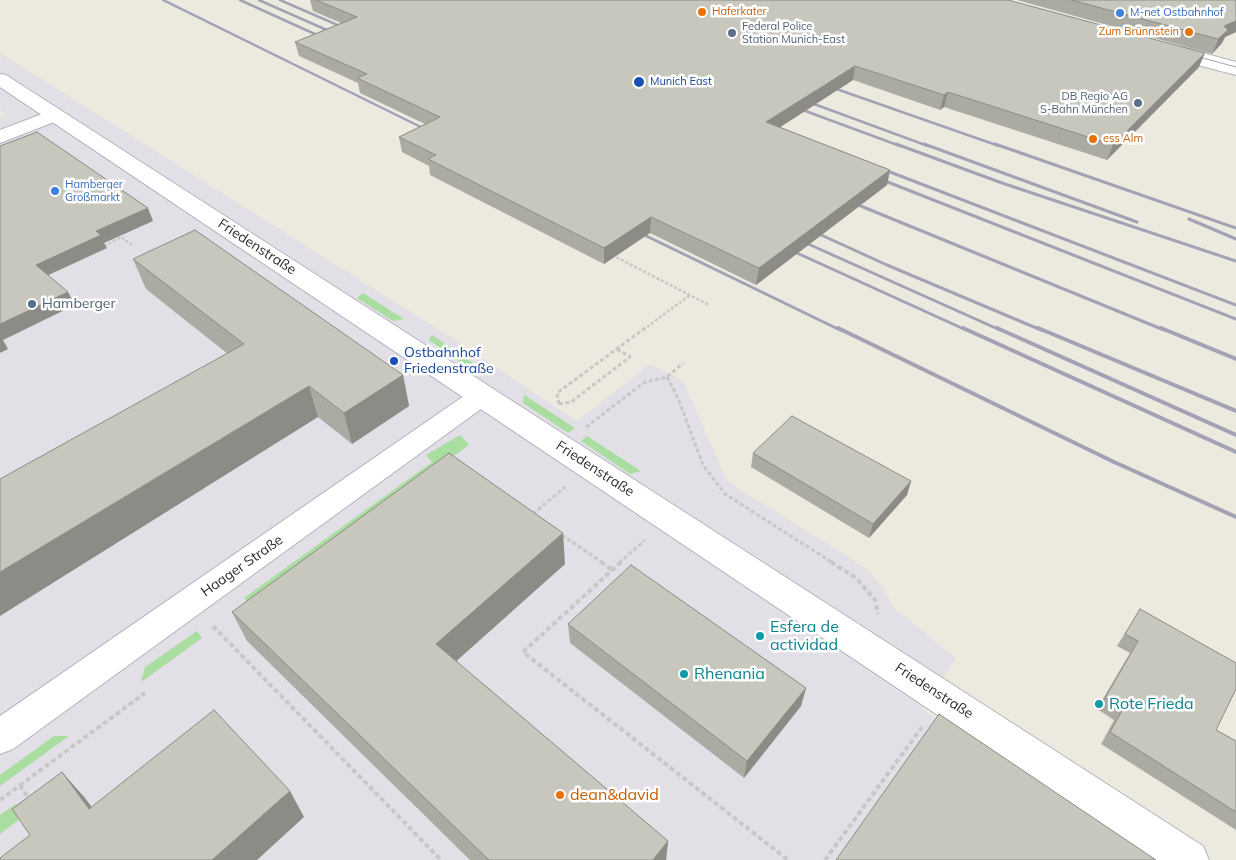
<!DOCTYPE html>
<html>
<head>
<meta charset="utf-8">
<style>
	body { margin:0 }
	canvas { display:block; background:#ece9df }
</style>
</head>
<body>
<canvas width="1236" height="860"></canvas>
<script>
const ctx = document.querySelector('canvas').getContext('2d');
ctx.lineJoin = 'round';
function paint(path, color) { ctx.fillStyle = color; ctx.fill(path, 'evenodd'); }
const poly = rows => new Path2D(rows.map(r => 'M' + r).join(''));
function strokePath(path, color, width, dash) { ctx.strokeStyle = color; ctx.lineWidth = width; ctx.lineCap = dash ? 'butt' : 'round'; ctx.setLineDash(dash || []); ctx.stroke(path); }
function drawText(font, color, halo, rows, align = 'center') {
  ctx.font = font + ' Mulish,sans-serif'; ctx.lineWidth = 5; ctx.setLineDash([]); ctx.textBaseline = 'middle'; ctx.strokeStyle = halo; ctx.fillStyle = color; for (const [text, x, y, turn = 0] of rows) {
    ctx.save(); ctx.translate(x, y); ctx.rotate((+turn || 0) * Math.PI / 180); ctx.textAlign = isNaN(turn) ? turn : align; if (halo) ctx.strokeText(text, 0, 0); ctx.fillText(text, 0, 0); ctx.restore();
  }
}
paint(poly([
	[0,53,444,333,577,421,650,364,683,381,726,479,737,488,847,556,868,571,883,588,894,608,956,658,922,709,1146,860,0,860,0,118,7,115,0,110]
]), '#e2dfe6');
paint(poly([
	[363,293,404,319,393,321,357,298],
	[432,335,483,370,471,370,429,340],
	[524,395,575,428,568,433,523,403],
	[460,435,469,445,250,604,244,598,432,462,426,455],
	[587,436,641,471,630,474,581,441],
	[197,631,202,638,141,682,145,667],
	[54,736,69,736,0,786,0,775],
	[16,804,24,816,0,834,0,815]
]), '#a9dea0');
const service = poly([
	[1181,47,1236,62,1236,68,1177,52,1176,50,1181,47]
]);
const minor = poly([
	[55,109,62,111,64,115,62,119,0,143,0,130,55,109],
	[483,386,492,389,496,395,492,401,13,749,0,754,0,716,474,389,483,386]
]);
const tertiary = poly([
	[0,74,6,75,1203,846,1209,860,1154,860,0,87,0,74]
]);
const secondary = poly([
	[1165,46,1236,65,1236,75,1159,55,1157,51,1159,47,1165,46]
]);
strokePath(service, '#b3b3be', 2);
strokePath(minor, '#b3b3be', 2);
strokePath(tertiary, '#b3b3be', 2);
strokePath(secondary, '#b3b3be', 2);
strokePath(poly([
	[104,246,121,237,133,246],
	[612,255,709,305],
	[643,330,690,295]
]), '#c8c8c8', 2.5, [3, 2]);
strokePath(poly([
	[667,377,678,398,703,465,725,494,833,563],
	[559,404,557,393,645,328],
	[559,404,571,402,630,357,617,349],
	[586,427,645,382,667,377,683,363],
	[533,514,565,487],
	[562,535,603,563],
	[619,563,645,540]
]), '#c8c8c8', 3, [4, 2.5]);
strokePath(poly([
	[601,562,612,570],
	[621,562,523,652,788,860],
	[831,562,856,578,875,600,878,614],
	[213,626,441,860],
	[20,785,30,801],
	[0,800,145,693],
	[825,860,922,727]
]), '#c8c8c8', 4, [5, 3]);
paint(service, '#fff');
paint(minor, '#fff');
paint(tertiary, '#fff');
paint(secondary, '#fff');
strokePath(poly([
	[1188,54,1236,67]
]), '#a3a2b4', 1);
strokePath(poly([
	[163,0,433,133],
	[240,0,328,40],
	[259,0,338,35],
	[280,0,349,30],
	[825,85,999,146],
	[803,100,928,146],
	[792,106,900,146]
]), '#a3a2b4', 2.5);
strokePath(poly([
	[896,144,1002,183,1236,261],
	[924,144,1137,222],
	[995,144,1236,228],
	[877,167,1236,305],
	[875,177,1236,319],
	[846,200,1164,330],
	[1189,219,1236,239],
	[808,229,887,265,1041,330],
	[634,230,840,330],
	[797,239,1000,330],
	[786,248,966,330]
]), '#a3a2b4', 3);
strokePath(poly([
	[838,328,1114,462,1236,517],
	[963,328,1236,452],
	[997,328,1236,435],
	[1038,328,1236,411],
	[1161,328,1236,359]
]), '#a3a2b4', 4);
paint(poly([
	[310,0,1008,0,1199,67,1107,160,944,107,940,110,853,80,780,127,890,170,887,185,756,285,650,233,604,264,430,175,429,166,402,152,399,137,425,124,360,93,358,83,299,56,295,42,341,23,313,11],
	[1017,0,1236,0,1236,32,1225,37,1222,43,1212,54],
	[133,259,403,375,409,406,352,444,318,417,228,354,146,289],
	[753,453,911,481,907,495,869,538,751,467],
	[565,564,456,661,668,841,666,860,470,860,247,641,232,612],
	[1140,609,1216,730,1236,741,1236,830,1101,744,1114,720,1097,709,1130,653,1117,646],
	[568,624,806,688,801,706,744,778,570,643]
]), '#acaba3');
paint(poly([
	[1236,21,1236,32,1225,37,1222,43,1212,54,1224,26],
	[1205,53,1199,67,1107,160,1113,145],
	[855,66,853,80,765,137,766,122],
	[948,92,944,107,940,110,944,95],
	[890,170,887,185,756,285,759,268],
	[148,208,153,221,104,243,107,248,42,278,36,265,96,231],
	[651,217,650,233,604,264,604,248],
	[68,292,75,305,3,340,8,349,0,353,0,324],
	[403,375,409,406,352,444,344,413],
	[309,386,318,417,0,616,0,572],
	[911,481,907,495,869,538,873,524],
	[563,533,565,564,443,673,436,644],
	[806,688,801,706,744,778,747,761],
	[62,772,85,798,112,834,89,809],
	[290,791,304,817,257,860,212,860],
	[668,841,666,860,653,860]
]), '#8c8b85');
const building = poly([
	[316,0,1008,0,1205,53,1113,145,948,92,944,95,855,66,766,122,890,170,759,268,651,217,604,248,428,159,436,155,399,137,440,117,357,78,367,74,295,42,357,17,316,0],
	[1071,0,1236,0,1236,21,1224,26,1228,30,1218,39,1071,0],
	[37,132,148,208,96,231,101,235,36,265,68,292,0,324,0,146,37,132],
	[195,230,403,375,344,413,309,386,0,572,0,479,244,344,133,259,195,230],
	[792,416,911,481,873,524,753,453,792,416],
	[449,453,563,533,436,644,668,841,653,860,489,860,232,612,449,453],
	[631,565,806,688,747,761,568,624,631,565],
	[1140,609,1236,663,1236,689,1216,730,1236,741,1236,812,1110,732,1123,709,1105,698,1138,641,1125,634,1140,609],
	[214,710,290,791,212,860,0,860,0,858,30,835,12,809,62,772,89,809,214,710],
	[939,714,1156,860,836,860,939,714]
]);
paint(building, '#c8c7be');
strokePath(building, '#8c8b85', 1);
for (const [x, y, r, color] of [
	[702,12,5,"#e8710a"],
	[1120,13,5,"#3f7fe0"],
	[1189,32,5,"#e8710a"],
	[732,33,5,"#5c6f8a"],
	[639,82,6,"#1a4fb4"],
	[1138,103,5,"#5c6f8a"],
	[1093,139,5,"#e8710a"],
	[55,191,5,"#3f7fe0"],
	[32,304,5,"#5c6f8a"],
	[394,361,5,"#1a4fb4"],
	[760,636,5,"#0f9aa8"],
	[684,674,5,"#0f9aa8"],
	[1099,704,5,"#0f9aa8"],
	[560,795,5,"#e8710a"]
]) { const dot = new Path2D(); dot.arc(x, y, r, 0, 2 * Math.PI); ctx.fillStyle = color; ctx.fill(dot); strokePath(dot, '#fff', 2); }
drawText('11px', '#c56008', '#fff', [
	["Haferkater",712,12],
	["Zum Brünnstein",1179,32,"right"],
	["ess Alm",1103,139]
], 'left');
drawText('11px', '#366cbe', '#fff', [
	["M-net Ostbahnhof",1130,13],
	["Hamberger",65,185],
	["Großmarkt",65,198]
], 'left');
drawText('11px', '#4e5e75', '#fff', [
	["Federal Police",742,27],
	["Station Munich-East",742,40],
	["DB Regio AG",1128,97,"right"],
	["S-Bahn München",1128,110,"right"]
], 'left');
drawText('11px', '#164399', '#fff', [
	["Munich East",650,82]
], 'left');
drawText('14px', '#2c2c2c', '#fff', [
	["Friedenstraße",257,247,33],
	["Friedenstraße",595,469,33],
	["Haager Straße",242,566,-35],
	["Friedenstraße",934,691,33]
]);
drawText('14px', '#4e5e75', '#fff', [
	["Hamberger",42,304]
], 'left');
drawText('14px', '#164399', '#fff', [
	["Ostbahnhof",404,353],
	["Friedenstraße",404,369]
], 'left');
drawText('16px', '#0d838f', '#fff', [
	["Esfera de",770,627],
	["actividad",770,645],
	["Rhenania",694,674],
	["Rote Frieda",1109,704]
], 'left');
drawText('16px', '#c56008', '#fff', [
	["dean&david",570,795]
], 'left');
</script>
</body>
</html>
